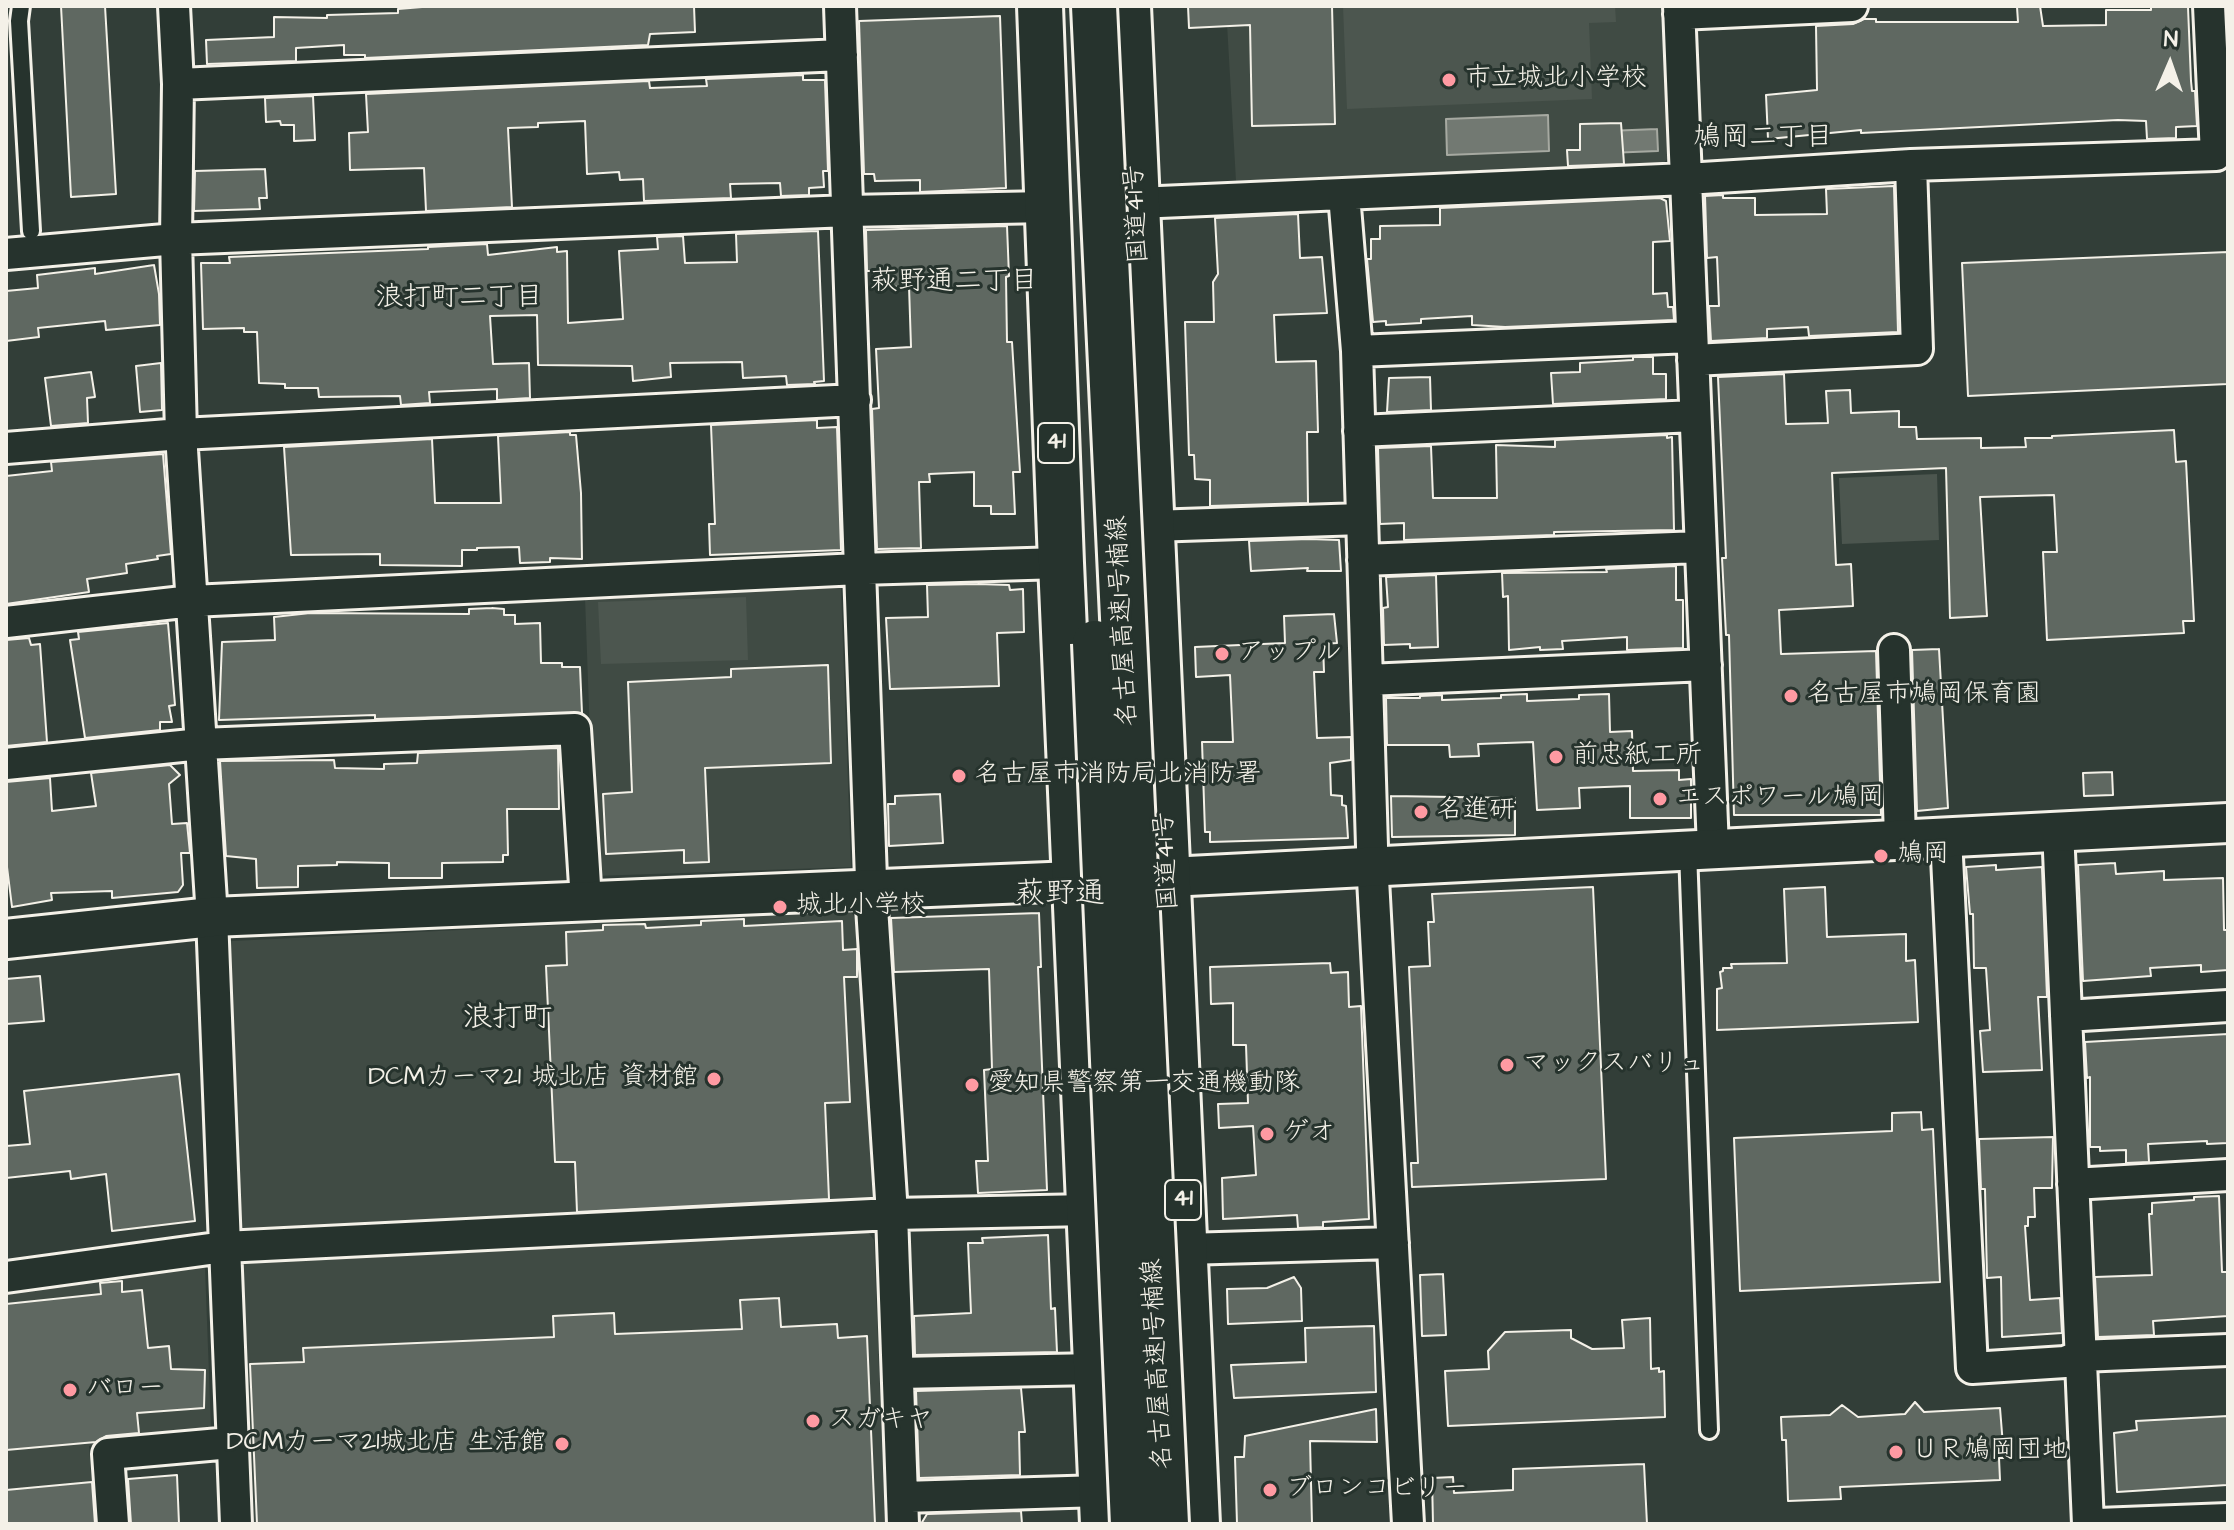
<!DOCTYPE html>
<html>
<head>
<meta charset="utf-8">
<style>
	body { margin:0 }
	#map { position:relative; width:2234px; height:1530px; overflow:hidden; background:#323e38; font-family:"Architects Daughter",sans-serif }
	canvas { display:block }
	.frame { position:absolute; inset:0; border:8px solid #f4f1e8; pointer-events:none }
	.north { position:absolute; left:2130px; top:24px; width:80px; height:80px; -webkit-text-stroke:6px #26332d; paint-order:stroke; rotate:2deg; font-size:22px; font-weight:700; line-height:32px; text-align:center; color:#f4f1e8 }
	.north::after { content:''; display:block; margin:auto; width:28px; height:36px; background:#f4f1e8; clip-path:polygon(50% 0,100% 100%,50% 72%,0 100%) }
</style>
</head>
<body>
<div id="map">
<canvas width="2234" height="1530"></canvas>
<div class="frame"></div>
<div class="north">N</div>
</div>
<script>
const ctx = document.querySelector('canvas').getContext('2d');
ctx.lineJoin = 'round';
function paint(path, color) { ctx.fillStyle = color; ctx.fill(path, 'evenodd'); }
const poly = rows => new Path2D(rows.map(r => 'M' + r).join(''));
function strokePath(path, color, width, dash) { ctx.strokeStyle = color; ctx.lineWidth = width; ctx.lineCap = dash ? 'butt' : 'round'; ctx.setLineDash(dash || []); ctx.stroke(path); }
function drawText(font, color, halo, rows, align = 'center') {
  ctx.font = font + ' "Architects Daughter","Klee One",sans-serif'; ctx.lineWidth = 6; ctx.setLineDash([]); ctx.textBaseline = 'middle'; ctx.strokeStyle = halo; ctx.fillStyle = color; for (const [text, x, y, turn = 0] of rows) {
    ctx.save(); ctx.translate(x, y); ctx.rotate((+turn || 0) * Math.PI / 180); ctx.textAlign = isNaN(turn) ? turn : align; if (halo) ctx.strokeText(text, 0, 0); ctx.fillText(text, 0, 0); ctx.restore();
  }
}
paint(poly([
	[1226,6,1665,6,1671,154,1663,164,1236,181],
	[841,588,851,867,595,876,585,597],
	[850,911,857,920,877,1202,233,1236,212,942],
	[865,1228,874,1240,885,1524,245,1524,234,1264,243,1255],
	[193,1259,205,1268,211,1428,203,1435,89,1446,95,1524,6,1524,6,1286]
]), '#404b44');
paint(poly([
	[1343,6,1615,6,1616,22,1589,23,1592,99,1347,109],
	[1937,474,1939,540,1842,544,1839,478],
	[746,597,748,660,601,664,598,602]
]), '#4c564f');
const water = poly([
	[1548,115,1549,151,1447,155,1446,119,1548,115],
	[1657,129,1658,151,1608,153,1607,131,1657,129]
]);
paint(water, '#727972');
strokePath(water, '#a6a9a1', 2);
const building = poly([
	[61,6,105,6,116,194,71,197,61,6],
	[434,6,694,6,695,32,650,34,648,45,365,58,365,55,344,55,344,45,296,48,296,61,207,64,206,40,274,37,274,17,327,18,327,15,398,13,398,9,434,6],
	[1188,6,1332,6,1335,124,1252,126,1250,25,1189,28,1188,6],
	[2040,6,2043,26,2106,25,2106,10,2151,10,2151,6,2188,7,2191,81,2192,91,2195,91,2197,126,2176,127,2176,138,2147,139,2146,121,2118,120,1861,133,1861,130,1768,139,1766,95,1817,90,1816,26,1853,24,1864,19,1876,19,1876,22,2018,22,2017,7,2040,6],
	[1000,16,1006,188,920,192,920,180,875,181,874,174,864,174,859,21,1000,16],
	[803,75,803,80,825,80,828,171,823,171,824,187,809,188,809,195,781,196,780,183,730,184,731,198,644,201,643,179,620,180,619,172,587,174,585,121,538,123,538,127,508,128,512,207,426,211,424,168,350,170,349,133,368,132,366,94,649,81,650,88,707,86,706,79,803,75],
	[313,96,315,140,294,141,294,125,281,125,280,121,266,122,265,98,313,96],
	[1621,123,1624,164,1568,166,1567,150,1580,150,1580,124,1621,123],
	[265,169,267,198,259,198,260,209,194,211,195,171,265,169],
	[1894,186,1898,332,1809,336,1808,327,1767,329,1767,338,1711,341,1709,306,1719,306,1717,257,1707,258,1705,196,1723,195,1723,198,1755,198,1755,215,1827,214,1826,189,1894,186],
	[1660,198,1666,201,1670,241,1653,242,1653,294,1667,293,1668,307,1673,307,1674,320,1505,327,1472,325,1472,316,1421,319,1421,323,1386,325,1386,321,1373,322,1367,259,1371,259,1371,239,1380,239,1380,226,1440,225,1440,208,1660,198],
	[1298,214,1300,258,1322,257,1327,313,1274,315,1276,362,1316,361,1318,432,1307,432,1308,503,1210,506,1210,480,1195,479,1194,455,1189,455,1185,322,1214,322,1213,282,1218,274,1215,218,1298,214],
	[1007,226,1009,276,1006,277,1007,342,1012,342,1020,472,1013,472,1015,514,991,514,991,506,974,506,974,472,929,474,930,482,919,482,921,548,877,549,872,409,879,408,876,349,911,347,909,286,874,288,873,271,867,271,866,230,1007,226],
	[818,231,824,381,814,382,815,384,787,385,786,376,743,378,742,362,670,363,671,377,633,381,632,366,538,365,537,315,490,316,493,364,529,363,530,398,497,400,497,389,429,392,430,403,401,405,400,396,319,397,318,388,285,388,285,384,259,383,257,332,244,332,244,328,203,329,201,263,230,263,229,257,428,249,428,247,487,244,488,255,557,247,557,252,567,251,568,323,623,319,619,251,658,249,657,237,683,236,685,263,737,262,736,234,818,231],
	[2228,252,2228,384,1968,396,1962,263,2228,252],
	[154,265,159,294,160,325,106,330,105,321,38,328,39,337,6,341,6,291,38,288,37,275,95,268,95,274,154,265],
	[1633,357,1653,357,1653,374,1666,374,1666,399,1553,404,1551,373,1580,372,1580,363,1633,360,1633,357],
	[161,363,162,410,140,412,136,366,161,363],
	[91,372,95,397,87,398,88,423,51,426,45,378,91,372],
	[1784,374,1786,424,1828,423,1826,391,1850,390,1851,413,1899,411,1899,427,1916,427,1917,439,1981,438,1981,448,2026,447,2025,438,2052,438,2052,436,2174,430,2176,462,2186,461,2194,621,2183,621,2184,633,2047,640,2043,552,2057,552,2054,495,1980,497,1987,616,1950,618,1946,468,1832,473,1836,565,1851,564,1853,606,1779,610,1781,654,1876,651,1881,815,1734,815,1729,635,1726,635,1722,558,1726,558,1718,377,1784,374],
	[1430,377,1431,410,1387,412,1389,378,1430,377],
	[817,420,817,428,837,427,841,550,710,555,709,524,715,524,711,425,817,420],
	[570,432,570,435,576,435,581,493,582,559,550,558,550,562,520,563,519,547,477,548,477,550,462,550,462,566,380,565,380,554,291,555,284,447,432,439,435,503,501,503,498,436,570,432],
	[1667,435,1667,438,1672,437,1674,530,1554,532,1554,535,1404,540,1404,523,1380,524,1378,448,1431,446,1433,498,1497,498,1496,445,1555,447,1555,440,1667,435],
	[163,454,171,554,157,556,158,559,126,564,127,573,87,579,89,592,6,604,6,476,52,471,51,462,163,454],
	[1309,539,1339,540,1341,571,1307,571,1308,568,1251,571,1249,541,1309,539],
	[1676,566,1676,600,1683,600,1683,648,1627,650,1627,637,1562,641,1563,649,1540,650,1540,647,1509,650,1508,596,1503,597,1502,573,1607,572,1606,569,1676,566],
	[1436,575,1438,647,1410,648,1410,644,1384,645,1383,608,1388,607,1386,577,1436,575],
	[978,584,1009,585,1010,590,1023,589,1024,632,997,633,999,686,890,689,886,618,928,617,927,585,978,584],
	[492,608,504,609,504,615,515,615,515,624,540,623,541,663,562,663,562,667,580,667,582,713,375,719,375,715,219,720,222,642,275,640,274,617,310,613,469,614,469,609,492,608],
	[1334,614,1337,643,1323,644,1324,672,1314,672,1317,738,1351,737,1351,760,1330,763,1331,795,1342,796,1342,805,1346,806,1348,838,1210,842,1210,832,1205,832,1202,742,1233,742,1230,675,1196,677,1195,647,1285,643,1284,616,1334,614],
	[168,623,175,705,169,706,172,722,160,722,160,730,85,738,70,640,79,639,78,632,168,623],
	[29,638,31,645,40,644,47,742,6,746,6,640,29,638],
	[1939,649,1948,808,1917,811,1912,650,1939,649],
	[828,665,831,763,705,768,709,862,684,863,684,850,606,854,603,794,632,792,628,682,731,677,731,669,828,665],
	[1527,694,1527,701,1579,699,1579,695,1609,694,1610,732,1632,731,1633,771,1679,770,1679,780,1691,779,1691,818,1630,818,1630,786,1579,788,1580,808,1537,810,1533,742,1478,744,1479,756,1450,757,1449,745,1387,745,1386,698,1420,698,1420,696,1442,695,1442,700,1501,698,1501,695,1527,694],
	[558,748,559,809,507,809,508,855,503,855,503,862,442,863,442,878,389,878,389,863,337,862,337,865,298,866,298,887,257,888,256,859,226,856,220,761,334,760,335,768,384,769,384,764,417,763,418,753,558,748],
	[170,765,180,775,169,784,172,824,187,823,190,853,181,853,183,885,178,892,112,898,112,891,51,893,52,900,12,907,6,859,6,782,50,778,52,811,96,806,91,773,170,765],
	[2112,772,2113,795,2084,796,2083,773,2112,772],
	[940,794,943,843,889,846,888,804,895,804,895,796,940,794],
	[1391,796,1515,798,1515,835,1392,837,1391,796],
	[2115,863,2116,874,2164,871,2164,880,2223,878,2224,930,2228,930,2228,970,2201,972,2201,965,2150,968,2151,976,2083,981,2078,865,2115,863],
	[1996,865,1996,870,2042,867,2047,997,2038,997,2042,1070,1983,1072,1980,1031,1990,1030,1986,968,1974,968,1973,914,1970,914,1966,867,1996,865],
	[1593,887,1606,1179,1412,1187,1411,1163,1418,1163,1409,967,1430,966,1428,922,1434,922,1432,894,1593,887],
	[1825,887,1827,937,1906,934,1906,961,1915,960,1918,1022,1717,1030,1717,989,1722,988,1720,972,1723,971,1723,968,1732,968,1731,964,1787,963,1784,889,1825,887],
	[1039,913,1041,967,1038,967,1047,1190,978,1193,976,1161,988,1161,984,1070,992,1069,989,969,894,972,891,918,1039,913],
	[744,919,744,926,842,921,843,950,857,949,857,977,844,977,850,1102,825,1103,829,1199,577,1212,575,1162,555,1162,546,966,567,965,566,932,603,930,603,925,645,924,646,928,701,925,701,921,744,919],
	[1330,963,1331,973,1348,972,1349,1007,1361,1006,1369,1219,1323,1222,1323,1227,1298,1228,1297,1215,1223,1219,1222,1178,1256,1175,1253,1126,1219,1128,1218,1104,1248,1103,1246,1045,1233,1045,1233,1003,1211,1004,1210,967,1330,963],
	[40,976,44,1021,6,1024,6,979,40,976],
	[2228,1034,2228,1143,2207,1144,2207,1141,2148,1144,2149,1162,2126,1163,2126,1150,2100,1151,2100,1147,2090,1147,2090,1077,2087,1078,2085,1042,2228,1034],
	[179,1074,195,1221,112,1231,106,1174,71,1179,70,1171,6,1178,6,1146,30,1144,24,1091,179,1074],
	[1921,1112,1922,1130,1933,1129,1940,1282,1740,1291,1734,1138,1892,1131,1892,1113,1921,1112],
	[2053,1137,2052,1188,2034,1188,2035,1217,2028,1217,2028,1226,2025,1226,2030,1300,2060,1298,2062,1333,2002,1337,2001,1277,1987,1278,1985,1189,1981,1189,1979,1139,2053,1137],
	[2219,1196,2222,1272,2228,1272,2228,1316,2153,1321,2154,1335,2098,1337,2095,1277,2152,1275,2149,1214,2152,1214,2152,1203,2194,1200,2194,1197,2219,1196],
	[1048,1235,1051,1309,1055,1308,1057,1352,915,1355,914,1316,971,1313,968,1243,983,1243,982,1238,1048,1235],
	[1443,1274,1446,1335,1422,1336,1420,1275,1443,1274],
	[1294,1277,1301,1288,1302,1321,1228,1324,1227,1289,1267,1288,1294,1277],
	[122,1281,122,1292,142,1290,148,1348,169,1346,171,1369,205,1370,204,1408,137,1413,139,1433,106,1436,96,1442,6,1450,6,1304,101,1294,100,1283,122,1281],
	[779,1298,781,1327,837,1324,838,1338,867,1336,875,1524,257,1524,250,1364,304,1362,303,1348,554,1337,553,1316,614,1313,615,1334,742,1329,740,1300,779,1298],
	[1650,1318,1651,1369,1659,1368,1659,1372,1664,1371,1665,1417,1448,1426,1445,1371,1489,1369,1488,1351,1505,1332,1571,1330,1571,1338,1592,1349,1624,1348,1622,1320,1650,1318],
	[1374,1326,1376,1392,1234,1398,1231,1365,1306,1362,1305,1328,1374,1326],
	[1021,1388,1025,1432,1019,1432,1020,1475,919,1478,916,1391,1021,1388],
	[1915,1402,1924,1412,2000,1408,2004,1458,1999,1458,2000,1480,1840,1487,1841,1499,1788,1501,1786,1440,1782,1440,1781,1417,1830,1415,1842,1405,1858,1417,1905,1414,1915,1402],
	[1376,1409,1377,1442,1310,1441,1312,1524,1237,1524,1235,1457,1244,1457,1245,1436,1376,1409],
	[2228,1416,2227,1485,2117,1492,2114,1433,2137,1430,2136,1421,2228,1416],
	[1644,1464,1647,1524,1433,1524,1432,1478,1453,1477,1454,1493,1513,1490,1513,1469,1644,1464],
	[177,1475,179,1524,131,1524,128,1479,177,1475],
	[92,1482,95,1524,6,1524,6,1490,92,1482],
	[1021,1511,1022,1524,921,1524,927,1514,1021,1511]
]);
paint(building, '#5f6861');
strokePath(building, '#f4f1e8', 2);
const service = poly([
	[21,6,19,21,31,231],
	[1688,851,1709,1430]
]);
const minor = poly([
	[174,6,178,84,176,239,181,434,212,917,236,1524],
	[840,6,872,907,892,1214,903,1524],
	[1679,6,1713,848],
	[1679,14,1852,6],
	[178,84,842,55],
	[1344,195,1357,351,1373,879,1408,1524],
	[1137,203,1686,179,1911,165,2216,155,2209,6],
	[6,254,176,239,848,211,1047,207],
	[1357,351,1691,337],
	[1693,360,1917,349,1911,165],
	[1359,431,1695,416],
	[6,448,181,434,855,400],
	[1151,526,1362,519],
	[1363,560,1700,547],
	[6,622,192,601,859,569,1061,563],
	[1894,650,1900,838],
	[1367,680,1706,665],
	[6,764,201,744,575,729,586,901],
	[2058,829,2088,1524],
	[1946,837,1972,1368,2065,1362,2080,1356,2228,1350],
	[2066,1016,2228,1006],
	[2073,1184,2228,1175],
	[1185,1249,1393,1243],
	[6,1277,224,1247,892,1214,1089,1210],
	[898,1373,1096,1369],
	[903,1497,1101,1491],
	[113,1524,108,1454,231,1443],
	[2098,1524,2228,1519]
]);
const tertiary = poly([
	[6,939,212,917,1169,877,2228,823]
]);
const trunk = poly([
	[1040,6,1061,563,1103,1524],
	[1128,6,1197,1524]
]);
strokePath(service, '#f4f1e8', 22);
strokePath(minor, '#f4f1e8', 36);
strokePath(tertiary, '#f4f1e8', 44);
strokePath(trunk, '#f4f1e8', 50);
strokePath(service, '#26332d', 16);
strokePath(minor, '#26332d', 30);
strokePath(tertiary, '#26332d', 38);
strokePath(trunk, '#26332d', 44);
const motorwayBridge = poly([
	[1094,6,1166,1524],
	[1095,643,1133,1524]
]);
strokePath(motorwayBridge, '#f4f1e8', 50, []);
strokePath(motorwayBridge, '#26332d', 44);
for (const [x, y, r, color] of [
	[1449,80,8,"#ff9aa2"],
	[1222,654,8,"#ff9aa2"],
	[1791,696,8,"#ff9aa2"],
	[1556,757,8,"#ff9aa2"],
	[959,776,8,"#ff9aa2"],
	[1660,799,8,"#ff9aa2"],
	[1421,812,8,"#ff9aa2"],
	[1881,856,8,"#ff9aa2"],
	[780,907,8,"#ff9aa2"],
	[1507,1065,8,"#ff9aa2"],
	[714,1079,8,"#ff9aa2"],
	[972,1085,8,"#ff9aa2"],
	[1267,1134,8,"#ff9aa2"],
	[70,1390,8,"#ff9aa2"],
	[813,1421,8,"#ff9aa2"],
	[562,1444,8,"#ff9aa2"],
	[1896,1452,8,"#ff9aa2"],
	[1270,1490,8,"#ff9aa2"]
]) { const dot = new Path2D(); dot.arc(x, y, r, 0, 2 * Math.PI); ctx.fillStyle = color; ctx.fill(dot); strokePath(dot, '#26332d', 3); }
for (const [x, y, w] of [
	[1056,443,36],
	[1183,1200,36]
]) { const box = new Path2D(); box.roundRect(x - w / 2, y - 20, w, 40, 6); ctx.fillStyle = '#26332d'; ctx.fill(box); strokePath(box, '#f4f1e8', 2); }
drawText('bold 24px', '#f4f1e8', null, [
	["41",1056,443],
	["41",1183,1200]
]);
drawText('26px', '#f4f1e8', '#26332d', [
	["市立城北小学校",1465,80],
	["アップル",1238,654],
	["名古屋市鳩岡保育園",1807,696],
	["前忠紙工所",1572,757],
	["名古屋市消防局北消防署",975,776],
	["エスポワール鳩岡",1676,799],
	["名進研",1437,812],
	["鳩岡",1897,856],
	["城北小学校",796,907],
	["マックスバリュ",1523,1065],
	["DCMカーマ21 城北店 資材館",698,1079,"right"],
	["愛知県警察第一交通機動隊",988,1085],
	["ゲオ",1283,1134],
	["バロー",86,1390],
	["スガキヤ",829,1421],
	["DCMカーマ21城北店 生活館",546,1444,"right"],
	["ＵＲ鳩岡団地",1912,1452],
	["ブロンコビリー",1286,1490]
], 'left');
drawText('26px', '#f4f1e8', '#26332d', [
	["国道41号",1138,214,-93],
	["名古屋高速1号楠線",1124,621,-93],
	["国道41号",1168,861,-93],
	["名古屋高速1号楠線",1159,1364,-93]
]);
drawText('28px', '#f4f1e8', '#26332d', [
	["鳩岡二丁目",1763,139],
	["萩野通二丁目",954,283],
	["浪打町二丁目",459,299]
]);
drawText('30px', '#f4f1e8', '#26332d', [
	["萩野通",1060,896],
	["浪打町",507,1020]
]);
</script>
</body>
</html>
